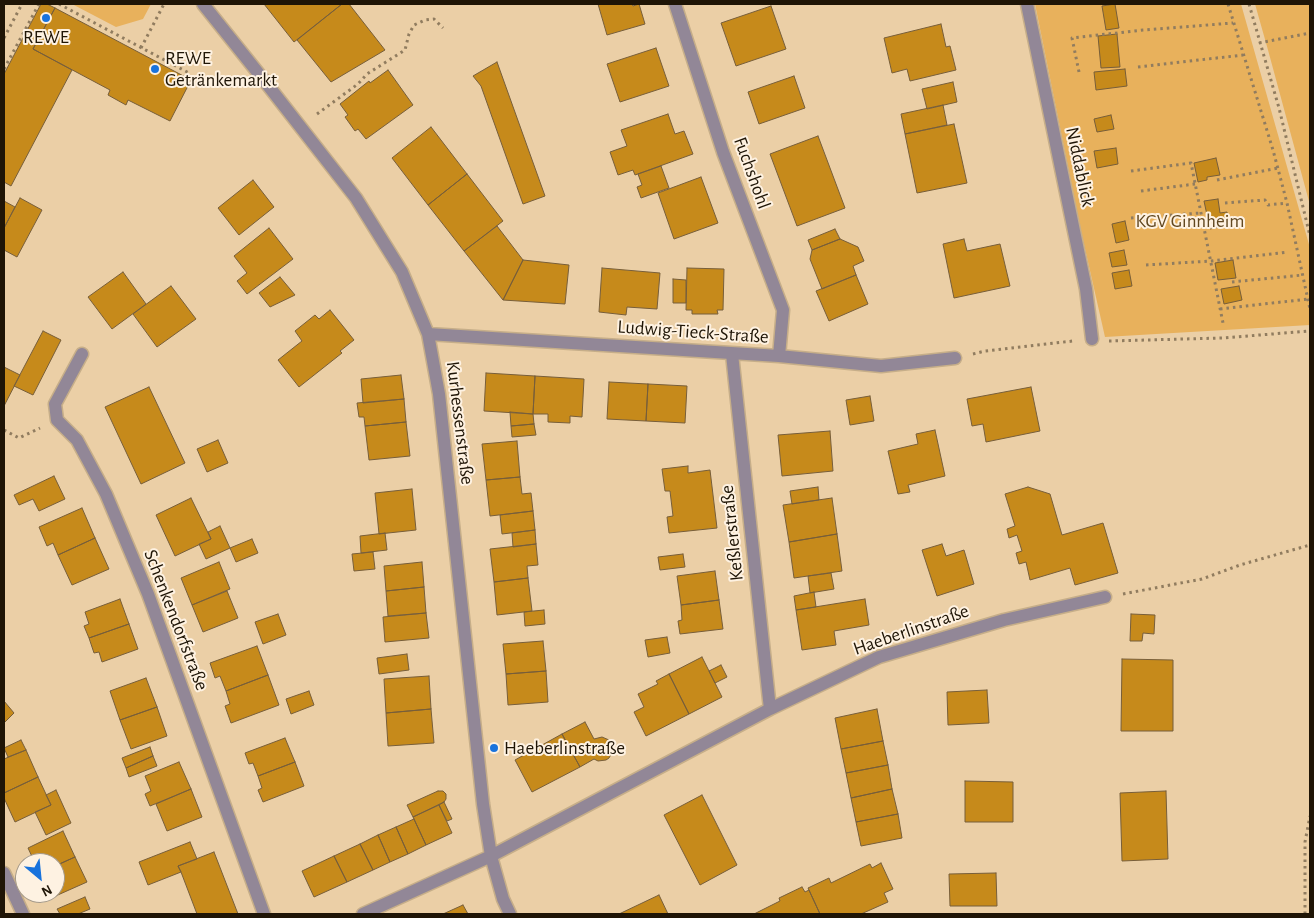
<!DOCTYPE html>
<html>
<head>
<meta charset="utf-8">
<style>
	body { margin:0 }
	#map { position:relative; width:1314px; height:918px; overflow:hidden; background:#ebcfa6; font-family:"Alegreya Sans",sans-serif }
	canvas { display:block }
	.frame { position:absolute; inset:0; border:5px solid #1f1506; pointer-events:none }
	.north { position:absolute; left:15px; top:853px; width:50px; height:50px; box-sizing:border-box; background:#fef2e2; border:1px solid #a59a8a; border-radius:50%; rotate:152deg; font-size:14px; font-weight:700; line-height:20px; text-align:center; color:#1f1506 }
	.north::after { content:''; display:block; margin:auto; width:18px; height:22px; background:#1973dc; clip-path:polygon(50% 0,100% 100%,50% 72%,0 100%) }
</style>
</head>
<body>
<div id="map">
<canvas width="1314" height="918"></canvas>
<div class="frame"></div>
<div class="north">N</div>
</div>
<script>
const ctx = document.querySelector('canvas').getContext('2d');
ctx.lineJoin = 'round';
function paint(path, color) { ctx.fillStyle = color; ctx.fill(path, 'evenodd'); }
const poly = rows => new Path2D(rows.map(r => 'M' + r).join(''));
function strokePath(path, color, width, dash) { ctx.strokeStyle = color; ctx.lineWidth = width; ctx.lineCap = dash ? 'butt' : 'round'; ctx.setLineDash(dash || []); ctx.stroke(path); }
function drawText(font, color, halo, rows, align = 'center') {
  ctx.font = font + ' "Alegreya Sans",sans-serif'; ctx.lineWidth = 4; ctx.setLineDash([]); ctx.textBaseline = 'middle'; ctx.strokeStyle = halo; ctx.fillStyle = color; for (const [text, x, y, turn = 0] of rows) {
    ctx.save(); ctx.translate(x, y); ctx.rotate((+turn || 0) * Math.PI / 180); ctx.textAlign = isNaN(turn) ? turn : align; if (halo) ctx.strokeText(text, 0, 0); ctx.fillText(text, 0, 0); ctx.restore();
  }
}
paint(poly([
	[72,4,151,4,143,19,116,27],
	[1035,4,1241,4,1310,248,1310,325,1105,337,1081,231],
	[1255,4,1310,4,1310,205,1268,50]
]), '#e8b15c');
const building = poly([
	[41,4,47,4,55,8,33,49,72,70,11,186,4,182,4,74,41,4],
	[264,4,342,4,294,42,264,4],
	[342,4,349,4,385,50,331,82,297,40,342,4],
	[598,4,632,4,633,6,639,4,645,24,607,35,598,4],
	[1115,4,1119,28,1106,30,1102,6,1115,4],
	[771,6,786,49,736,66,721,23,771,6],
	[55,8,191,80,170,121,128,100,126,105,108,95,110,90,33,49,55,8],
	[941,24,946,47,950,46,956,70,910,81,907,69,892,73,884,38,941,24],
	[1117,34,1120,67,1101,68,1098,36,1117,34],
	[656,48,669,86,620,102,607,64,656,48],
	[497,62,545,196,523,204,481,86,473,76,497,62],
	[1125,69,1127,86,1096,90,1094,72,1125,69],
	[388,70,413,105,366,139,358,129,355,131,345,117,348,115,340,104,369,81,370,83,388,70],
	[794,76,805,108,759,124,748,92,794,76],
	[953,82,957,102,927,109,922,89,953,82],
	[943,105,947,125,905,134,901,114,943,105],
	[668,114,675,134,684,131,693,154,635,175,633,170,618,175,610,152,627,146,621,130,668,114],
	[1111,115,1114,129,1097,132,1094,119,1111,115],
	[954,124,967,183,917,193,905,134,954,124],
	[431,127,467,174,428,205,392,158,431,127],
	[818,136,845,208,797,226,770,154,818,136],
	[1116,148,1118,164,1097,168,1094,151,1116,148],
	[1216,158,1220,175,1207,177,1207,180,1198,182,1194,163,1216,158],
	[661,166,669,188,641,198,637,187,642,185,638,174,661,166],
	[467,174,503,221,464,251,428,205,467,174],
	[701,177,718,223,674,239,658,193,701,177],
	[253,180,274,207,239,235,218,208,253,180],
	[20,198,42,210,17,257,4,250,4,228,20,198],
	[1218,199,1220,213,1227,212,1229,225,1210,229,1204,201,1218,199],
	[4,201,15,207,4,228,4,201],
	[1125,221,1129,240,1116,243,1112,224,1125,221],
	[497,226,523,260,503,300,464,251,497,226],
	[269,228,293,259,247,294,237,281,247,273,234,256,269,228],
	[835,229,840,239,812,250,808,240,835,229],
	[840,239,858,247,864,261,853,266,856,275,822,289,810,259,812,250,840,239],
	[964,239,967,251,1000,244,1010,286,954,298,943,244,964,239],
	[1124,250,1127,265,1112,267,1109,253,1124,250],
	[523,260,569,265,565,304,503,300,523,260],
	[1233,260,1236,278,1218,280,1215,263,1233,260],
	[602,268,660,273,657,309,627,307,626,315,599,312,602,268],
	[687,268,724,269,723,310,717,310,718,314,692,314,692,310,686,310,687,268],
	[1129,270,1132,286,1115,289,1112,273,1129,270],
	[123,272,146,304,112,329,88,297,123,272],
	[856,275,868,304,829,321,816,291,856,275],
	[280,277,295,295,270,307,259,293,280,277],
	[673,279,686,280,686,303,673,303,673,279],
	[171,286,196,319,157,347,133,314,171,286],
	[1239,286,1242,300,1224,304,1221,289,1239,286],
	[330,310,354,340,340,351,342,353,299,387,278,360,302,341,295,331,315,315,319,319,330,310],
	[43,331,61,340,33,395,14,386,43,331],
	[4,367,20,375,4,406,4,367],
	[486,373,535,376,533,414,484,411,486,373],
	[401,375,404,399,363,403,361,379,401,375],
	[535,376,584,379,582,417,570,416,570,423,548,422,548,414,533,414,535,376],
	[609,382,648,384,646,421,607,419,609,382],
	[648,384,687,386,685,423,646,421,648,384],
	[149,387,185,463,141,484,105,407,149,387],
	[1031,387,1040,431,986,442,983,424,972,426,967,399,1031,387],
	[870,396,874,421,850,425,846,400,870,396],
	[404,399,406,422,365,426,364,417,359,417,357,403,404,399],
	[510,412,533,414,534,424,511,426,510,412],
	[406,422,410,456,369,460,365,426,406,422],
	[534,424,536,435,512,437,511,426,534,424],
	[935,430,945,476,908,485,910,492,898,494,888,451,918,444,916,434,935,430],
	[830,431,833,471,782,476,778,435,830,431],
	[218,440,228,463,207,472,197,449,218,440],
	[517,441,520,477,486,480,482,444,517,441],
	[688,466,688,473,710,470,717,528,669,533,667,517,673,516,670,491,665,491,662,469,688,466],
	[54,476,65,499,39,511,33,499,19,505,14,495,54,476],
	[520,477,522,494,531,493,533,511,490,516,486,480,520,477],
	[818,487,819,500,792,504,790,491,818,487],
	[1028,487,1050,494,1062,535,1103,523,1118,573,1075,585,1070,568,1030,580,1026,562,1019,564,1016,553,1022,551,1017,535,1009,538,1007,529,1015,526,1005,494,1028,487],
	[412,489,416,530,379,534,375,493,412,489],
	[191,498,211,539,175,556,156,515,191,498],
	[832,498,837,534,789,542,783,505,832,498],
	[82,508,95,538,58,555,53,543,47,546,39,527,82,508],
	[533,511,535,530,502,534,500,515,533,511],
	[220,526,230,548,206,559,199,544,211,539,208,532,220,526],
	[535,530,536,544,513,547,512,533,535,530],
	[385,533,387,550,361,553,360,536,385,533],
	[837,534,842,571,794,578,789,542,837,534],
	[95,538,109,569,72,585,58,555,95,538],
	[252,539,258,553,236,562,230,548,252,539],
	[536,544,538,565,527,566,528,578,494,582,490,549,536,544],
	[942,544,946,556,964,550,974,584,937,596,922,550,942,544],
	[373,552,375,569,354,571,352,554,373,552],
	[683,554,685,567,660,570,658,557,683,554],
	[219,562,230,589,192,605,181,578,219,562],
	[422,562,424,587,386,591,384,566,422,562],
	[715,571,719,600,681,605,677,576,715,571],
	[831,573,834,589,810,593,808,576,831,573],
	[528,578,532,611,497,615,494,582,528,578],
	[424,587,426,613,388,616,386,591,424,587],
	[227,591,238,618,203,632,192,605,227,591],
	[814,592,816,607,796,610,794,596,814,592],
	[120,599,129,624,89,638,84,626,89,624,85,612,120,599],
	[865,599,869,625,834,631,836,645,802,650,796,610,865,599],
	[719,600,723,629,680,634,678,621,682,620,681,605,719,600],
	[544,610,545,624,525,626,524,612,544,610],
	[426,613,429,638,385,642,383,617,426,613],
	[278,614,286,635,263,644,255,622,278,614],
	[1131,614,1155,615,1154,634,1143,633,1142,641,1130,641,1131,614],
	[129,624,138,649,102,662,99,652,94,653,89,638,129,624],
	[667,637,670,653,648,657,645,640,667,637],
	[543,641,546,671,506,674,503,644,543,641],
	[257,646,268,675,226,691,220,676,215,678,210,663,257,646],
	[407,654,409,670,379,674,377,658,407,654],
	[702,657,722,697,689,714,669,674,702,657],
	[1122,659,1173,660,1173,731,1121,731,1122,659],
	[721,665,727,677,715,683,709,671,721,665],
	[546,671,548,702,508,705,506,674,546,671],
	[669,674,689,714,646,736,634,712,644,707,638,694,658,684,656,681,669,674],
	[268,675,279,705,231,723,225,706,230,704,226,691,268,675],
	[429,676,431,709,386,713,384,679,429,676],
	[146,678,157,707,120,720,110,691,146,678],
	[987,690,989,723,948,725,947,692,987,690],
	[309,691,314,705,291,714,286,699,309,691],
	[4,701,14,713,4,723,4,701],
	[157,707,167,736,131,749,120,720,157,707],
	[431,709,434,743,388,746,386,713,431,709],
	[877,709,883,741,841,749,835,718,877,709],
	[585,722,594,739,602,737,609,740,612,743,613,751,609,758,606,760,598,761,594,759,580,767,562,734,585,722],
	[562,734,580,767,532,792,515,760,562,734],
	[285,738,295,762,258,776,253,763,249,764,245,753,285,738],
	[21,740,26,750,8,757,4,748,21,740],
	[883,741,888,765,846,773,841,749,883,741],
	[150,747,153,756,126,768,122,758,150,747],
	[26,750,38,777,4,793,4,759,26,750],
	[153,756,157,766,129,777,126,768,153,756],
	[179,762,191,789,150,806,145,794,151,791,145,776,179,762],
	[295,762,304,786,263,802,258,790,262,788,258,776,295,762],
	[888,765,892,789,851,798,846,773,888,765],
	[38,777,51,805,15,822,4,798,4,793,38,777],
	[965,781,1013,782,1013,822,965,822,965,781],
	[191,789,202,817,167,831,156,804,191,789],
	[892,789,898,814,856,822,851,798,892,789],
	[56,790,71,823,46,835,35,812,51,805,46,795,56,790],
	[438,791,443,791,446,794,446,799,444,802,413,817,407,805,438,791],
	[1166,791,1168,859,1122,861,1120,793,1166,791],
	[702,795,737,865,700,885,664,815,702,795],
	[444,802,452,819,447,821,439,805,444,802],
	[439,805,452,833,426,845,413,817,439,805],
	[898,814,902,838,861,846,856,822,898,814],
	[414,819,426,845,408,854,396,827,414,819],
	[396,827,408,854,390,862,378,835,396,827],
	[63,831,75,857,55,866,55,863,35,863,28,848,63,831],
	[378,835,390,862,373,870,360,844,378,835],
	[190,842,197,859,178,866,181,872,148,885,139,862,190,842],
	[360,844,373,870,347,882,334,856,360,844],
	[214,852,238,914,197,914,181,872,178,866,214,852],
	[334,856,347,882,314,897,302,871,334,856],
	[75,857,87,882,51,898,49,893,55,893,55,866,75,857],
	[881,863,893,889,884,893,888,902,861,914,820,914,808,888,829,878,831,883,870,864,872,868,881,863],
	[996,873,997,906,950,906,949,874,996,873],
	[802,887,805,892,809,890,820,914,754,914,780,901,779,898,802,887],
	[659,895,668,914,619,914,659,895],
	[85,897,90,909,78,914,60,914,57,909,85,897],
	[463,905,468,914,443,914,463,905]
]);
paint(building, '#c68a1b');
strokePath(building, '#775e3a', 1);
const minor = poly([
	[203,4,263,79,356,198,402,272,428,334,439,394,483,804,491,856,503,899,510,914],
	[675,4,723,152,783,310,779,356],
	[1027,4,1086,289,1092,339],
	[428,334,779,356,881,366,955,358],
	[82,354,55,404,57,420,77,440,106,494,148,594,264,914],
	[732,354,770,709],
	[4,873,23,914],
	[363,914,491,856,770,709,879,657,1004,620,1105,597]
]);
strokePath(minor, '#c6ae89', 15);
strokePath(poly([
	[59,4,189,73],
	[1228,4,1273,150,1287,203,1310,309],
	[1249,4,1279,108,1310,236],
	[4,38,22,4],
	[1259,43,1310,33],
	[141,48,164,4],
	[1138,67,1243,55],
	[4,69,39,4],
	[1079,72,1072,38,1143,30,1233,23],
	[317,114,358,84,367,74,405,50,409,34,414,25,425,20,434,19,443,28],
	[1131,171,1191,163,1223,323],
	[1217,180,1278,168],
	[1141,191,1195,184],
	[1225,203,1265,200,1268,205,1287,203],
	[1131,218,1201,213],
	[1146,265,1211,261,1288,252],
	[1232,282,1303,275],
	[1220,309,1308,299],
	[1109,341,1222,338,1310,331],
	[973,354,985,351,1073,341],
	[4,430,19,438,40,428],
	[1123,594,1202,579,1240,565,1310,545],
	[1305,914,1305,842,1310,816]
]), '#907c5f', 3, [2.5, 4]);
strokePath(minor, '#928797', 12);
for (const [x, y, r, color] of [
	[46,18,5,"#1973dc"],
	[155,69,5,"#1973dc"],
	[494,748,5,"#1973dc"]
]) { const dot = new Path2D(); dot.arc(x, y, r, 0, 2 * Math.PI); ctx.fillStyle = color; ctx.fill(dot); strokePath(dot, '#fef2e2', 2); }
drawText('19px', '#1f1506', '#fef2e2', [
	["REWE",46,37,"center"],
	["REWE",165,58],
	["Getränkemarkt",165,80],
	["Haeberlinstraße",504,748]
], 'left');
drawText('19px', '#1f1506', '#fef2e2', [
	["Niddablick",1080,167,78],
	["Fuchshohl",752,173,70],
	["Ludwig-Tieck-Straße",693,332,4],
	["Kurhessenstraße",460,423,83],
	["Keßlerstraße",732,533,-96],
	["Schenkendorfstraße",176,620,69],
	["Haeberlinstraße",911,630,-19]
]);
drawText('19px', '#624820', '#fef2e2', [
	["KGV Ginnheim",1190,221]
]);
</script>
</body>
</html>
